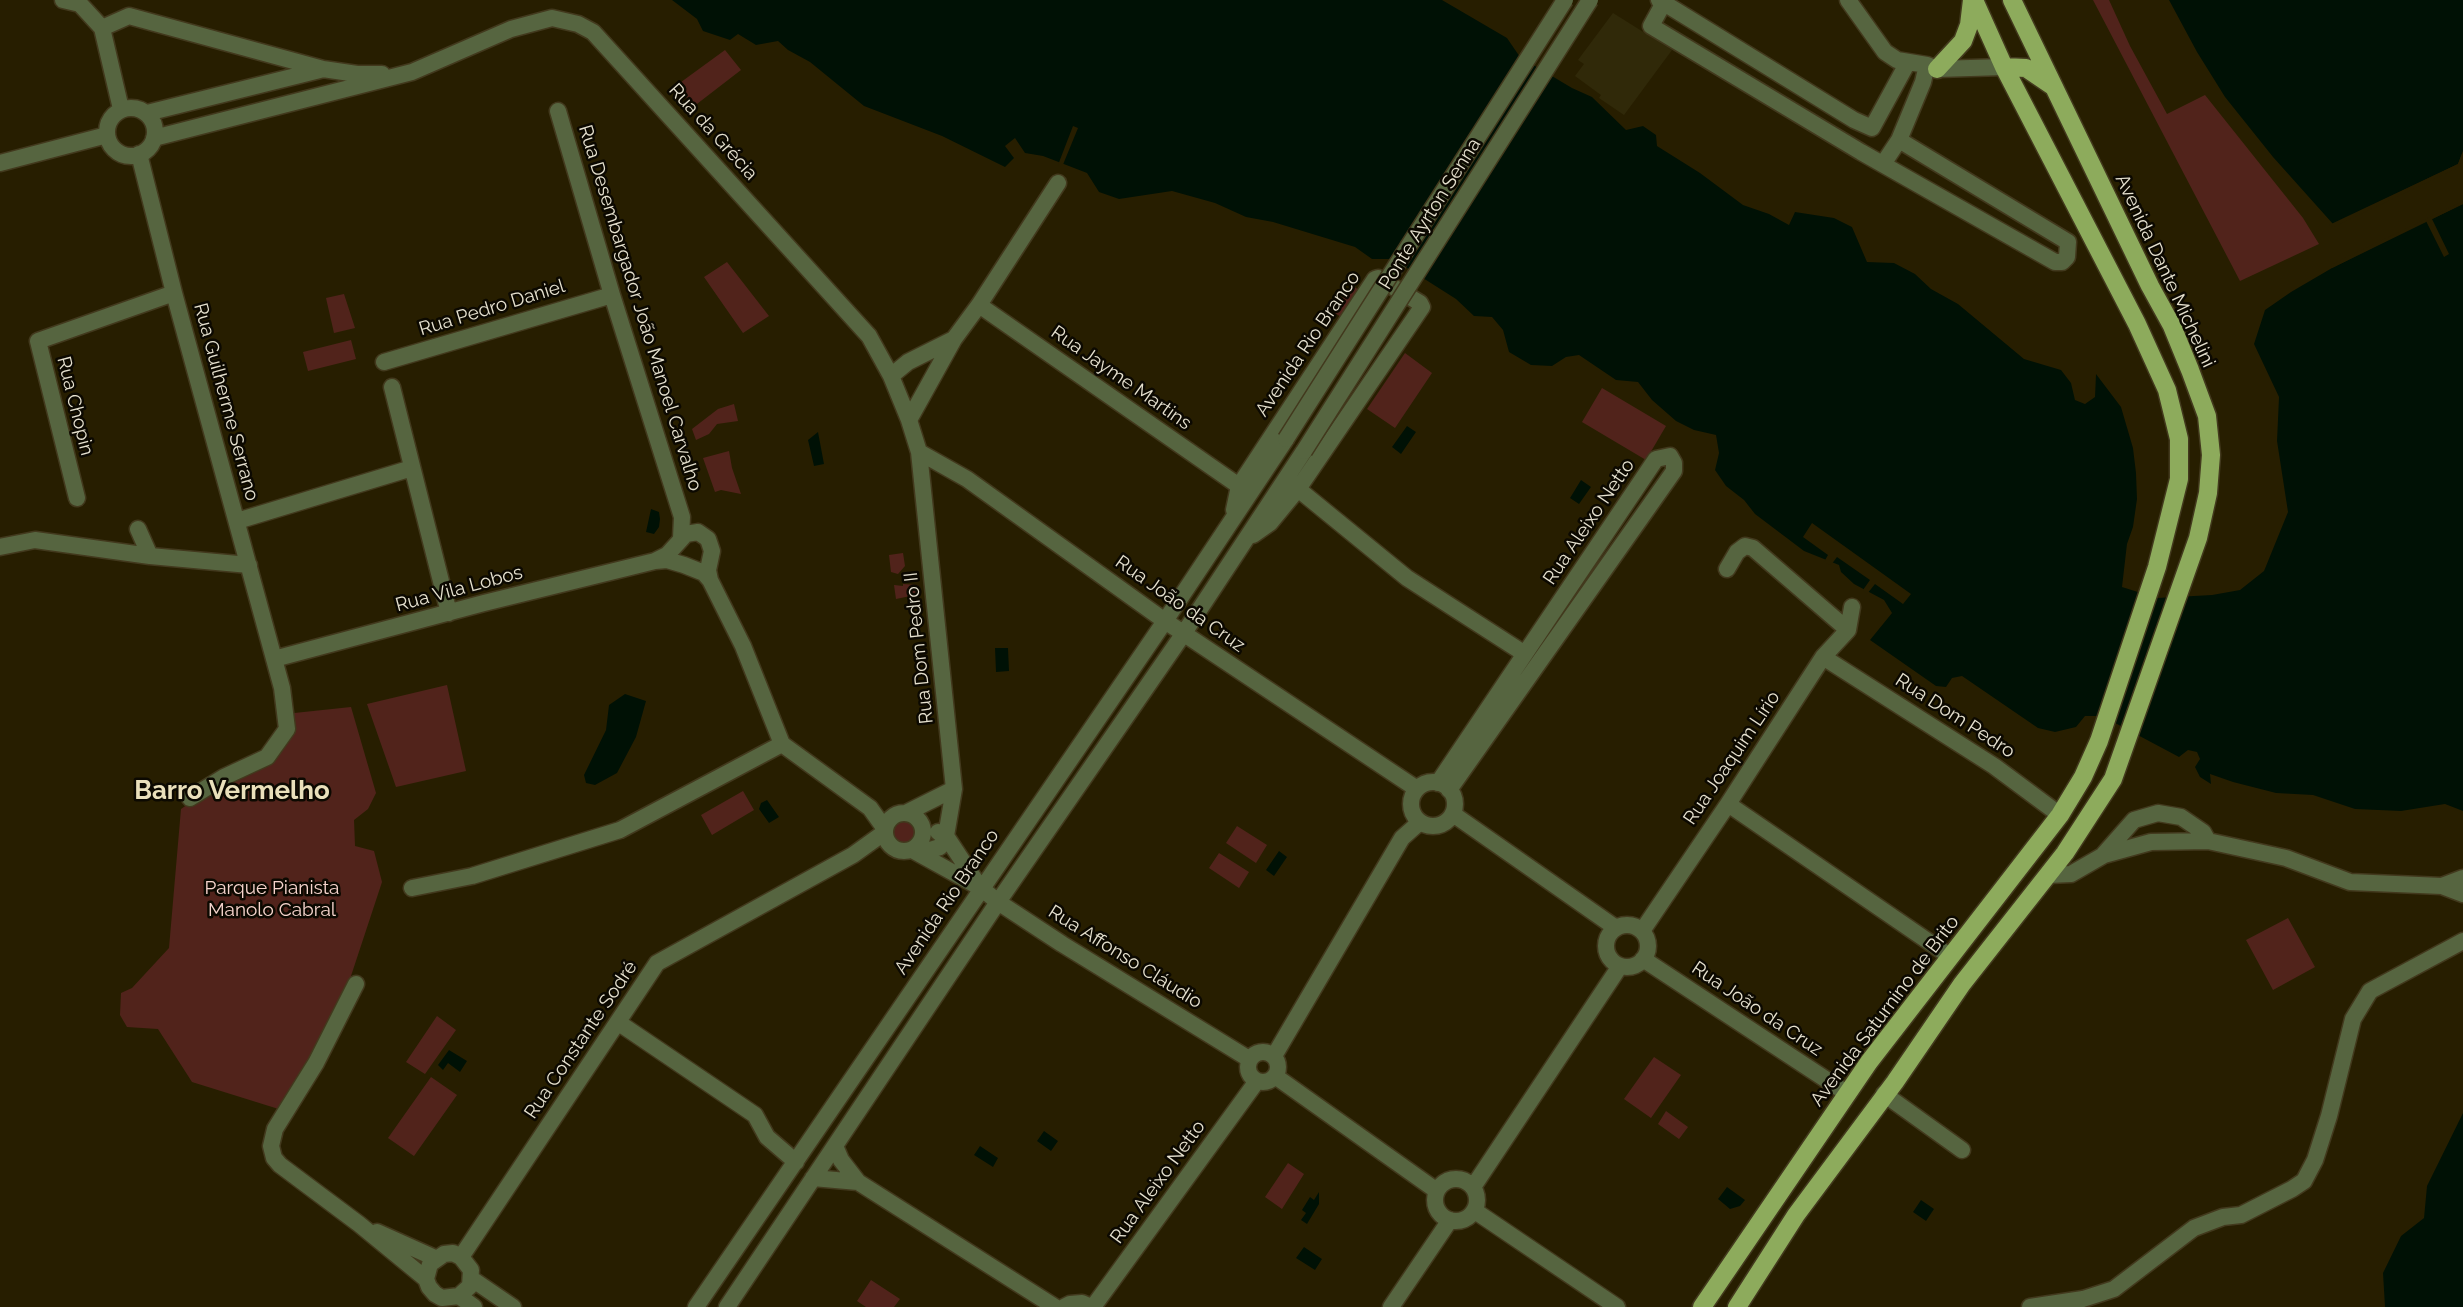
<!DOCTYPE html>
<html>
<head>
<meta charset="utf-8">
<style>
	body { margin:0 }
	canvas { display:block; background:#271e00 }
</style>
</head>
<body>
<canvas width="2463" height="1307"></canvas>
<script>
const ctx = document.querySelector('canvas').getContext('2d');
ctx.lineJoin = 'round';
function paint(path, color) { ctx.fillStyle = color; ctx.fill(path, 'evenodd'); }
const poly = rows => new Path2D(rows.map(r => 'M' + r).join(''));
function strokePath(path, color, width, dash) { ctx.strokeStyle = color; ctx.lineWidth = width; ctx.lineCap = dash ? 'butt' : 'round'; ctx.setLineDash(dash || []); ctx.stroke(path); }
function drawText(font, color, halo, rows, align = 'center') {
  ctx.font = font + ' Raleway,sans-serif'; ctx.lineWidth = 5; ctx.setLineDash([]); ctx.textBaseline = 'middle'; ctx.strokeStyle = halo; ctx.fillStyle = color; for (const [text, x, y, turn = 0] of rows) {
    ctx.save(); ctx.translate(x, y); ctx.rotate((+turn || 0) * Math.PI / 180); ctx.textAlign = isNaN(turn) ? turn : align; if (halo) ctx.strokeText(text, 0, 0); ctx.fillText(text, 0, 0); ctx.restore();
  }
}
paint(poly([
	[1613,13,1672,50,1624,115,1599,98,1601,95,1575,76,1584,64,1578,60]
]), '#302909');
paint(poly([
	[2093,0,2109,0,2130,46,2167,114,2205,95,2303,218,2319,244,2240,281],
	[725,50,741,70,693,107,677,85],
	[727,262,769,316,743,333,704,277],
	[1351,285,1364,293,1346,320,1333,312],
	[344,294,355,328,334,333,326,298],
	[351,340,356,359,308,371,303,352],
	[1405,353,1432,373,1395,428,1367,409],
	[1602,388,1666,426,1646,460,1582,422],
	[734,404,738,421,717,424,709,434,696,440,692,429,718,409],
	[729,451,732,468,741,494,721,490,715,492,703,458],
	[903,553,905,566,898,574,891,572,889,555],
	[903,584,918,585,920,594,896,599,894,585,903,586],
	[447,685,466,771,396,787,367,704],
	[351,707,376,793,368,809,354,820,355,846,374,851,382,882,349,982,285,1111,192,1082,158,1029,127,1027,120,1015,121,993,132,988,169,948,181,809,276,743,285,714],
	[743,791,754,810,712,835,701,815],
	'888 832a17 17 0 1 1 34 0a17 17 0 1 1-34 0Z',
	[1237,826,1267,845,1256,863,1226,843],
	[1219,853,1249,872,1239,888,1209,868],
	[2288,918,2315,967,2273,990,2246,940],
	[437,1016,456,1030,425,1074,406,1062],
	[1654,1057,1681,1075,1651,1118,1624,1099],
	[431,1077,457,1095,414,1156,388,1138],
	[1666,1111,1688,1127,1679,1139,1658,1124],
	[1288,1163,1304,1174,1282,1209,1265,1197],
	[871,1280,900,1299,894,1307,866,1307,857,1301]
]), '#51231b');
paint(poly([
	[672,0,1442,0,1507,38,1520,57,1572,88,1592,97,1626,130,1643,126,1656,135,1657,146,1700,173,1743,205,1769,214,1789,225,1795,212,1834,218,1852,227,1867,262,1894,263,1915,274,1931,289,1958,304,2024,359,2061,370,2071,383,2075,400,2085,404,2095,397,2096,374,2121,407,2133,448,2136,473,2137,499,2133,527,2127,544,2122,587,2157,598,2212,595,2240,590,2264,571,2288,512,2277,441,2279,397,2254,344,2265,310,2291,292,2332,268,2463,204,2463,811,2445,804,2401,811,2355,809,2313,795,2276,793,2233,782,2210,774,2211,784,2200,777,2195,767,2200,759,2197,752,2188,750,2179,757,2102,716,2085,716,2076,727,2055,732,2038,728,1962,676,1952,678,1946,687,1936,686,1870,640,1892,613,1884,600,1854,584,1841,572,1839,565,1804,551,1755,514,1744,500,1726,486,1715,470,1719,453,1716,435,1694,430,1676,421,1652,400,1638,382,1616,380,1579,355,1566,357,1552,366,1531,365,1509,352,1503,330,1492,317,1474,316,1456,299,1393,259,1372,259,1355,247,1273,222,1246,217,1215,203,1172,191,1119,199,1099,192,1087,173,1043,156,1025,153,1015,138,1005,146,1014,158,1005,167,942,136,864,106,810,62,788,50,778,41,756,45,738,34,730,40,703,31,697,19],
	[2169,0,2463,0,2463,151,2458,164,2333,224,2273,157,2225,97,2197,52],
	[1407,426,1416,432,1401,454,1392,447],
	[818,432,824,464,814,466,808,440],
	[1581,480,1591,487,1579,504,1570,498],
	[651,509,659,512,660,519,659,527,654,534,646,532],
	[995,648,1008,648,1009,671,996,672],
	[625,694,646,701,636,737,617,773,595,785,586,783,584,775,606,730,609,705],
	[767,800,779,817,769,823,759,809,761,803],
	[1279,851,1287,857,1274,876,1266,870],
	[449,1050,467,1061,460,1072,448,1063,443,1070,438,1065],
	[2463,1113,2463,1307,2385,1307,2383,1273,2401,1236,2424,1218,2427,1186],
	[1044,1131,1058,1141,1051,1151,1037,1141],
	[980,1146,998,1158,993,1167,974,1155],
	[1727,1187,1745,1200,1740,1206,1730,1209,1718,1199],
	[1319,1192,1319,1204,1307,1224,1301,1220,1306,1213,1302,1210,1310,1197,1314,1200],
	[1921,1200,1934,1209,1926,1221,1913,1212],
	[1304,1247,1322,1259,1315,1270,1296,1258]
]), '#001105');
paint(poly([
	[1073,126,1078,128,1062,167,1058,165],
	[2463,151,2460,167,2334,227,2329,225,2458,164],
	[2463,201,2463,204,2432,219,2449,254,2444,257,2426,221,2332,268,2330,265],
	[1812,523,1911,594,1903,604,1875,584,1867,594,1863,590,1870,580,1837,557,1831,565,1824,562,1828,555,1803,537]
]), '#271e00');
const minor = poly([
	[63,0,80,4,102,28,121,109],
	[1659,0,1854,120,1872,128,1908,62],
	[1848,0,1885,52,1897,60,1927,65,1937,69,2004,67],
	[1663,4,1651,26,1861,152,2055,262,2062,262,2067,257,2068,242,1899,140],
	[102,28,129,16,323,69,357,74,382,74],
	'107 132a24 24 0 1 1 48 0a24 24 0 1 1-48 0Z',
	[558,111,612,295,682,517,681,538],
	[147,113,320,70],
	[154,138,412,72,511,29,552,18,578,24,593,32,869,336,891,376,909,420,919,452,954,789,946,836,940,847,921,853],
	[139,154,174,293,282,688,287,729,267,757,224,777,190,798],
	[0,163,107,135],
	[1883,164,1899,140,1923,82,1927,65],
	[979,305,1239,486],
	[384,362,612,295],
	[891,376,908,362,954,339],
	[392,387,449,613],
	[909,420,954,339,979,305,1058,183],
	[919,452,967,479,1165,621,1417,789],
	[1298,489,1407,578,1525,654],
	[77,498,38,341,174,293],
	[1234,510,1239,486,1375,279,1378,278,1420,303,1422,307,1298,489,1270,523,1253,535],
	[237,521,412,468],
	[138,529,150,556],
	[0,547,35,540,150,556,249,565],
	[655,561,667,555,686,534,698,532,708,539,712,551,708,570,710,580,743,646,782,744],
	[1727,569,1737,552,1745,546,1753,548,1848,630],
	[1823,657,1994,766,2060,815],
	[274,659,484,603,655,561,667,560,684,565,704,573,710,580],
	[782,744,870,808,885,829],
	'1411 804a22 22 0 1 1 44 0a22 22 0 1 1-44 0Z',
	[1438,783,1656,459,1670,456,1674,463,1674,471,1449,790],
	[1728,804,1951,957],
	'885 832a19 19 0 1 1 38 0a19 19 0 1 1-38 0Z',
	[906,813,954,789],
	[1453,814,1616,928],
	[938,832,946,836,977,883],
	[914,851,981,888,998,902,1062,944,1249,1059],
	[2104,854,2134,820,2158,813,2181,817,2203,832,2208,841],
	[2048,875,2071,874,2104,855,2151,842,2208,841,2286,858,2350,882,2442,886,2463,878],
	[2442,886,2463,894],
	[412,888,472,876,620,830,782,744],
	'1606 946a21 21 0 1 1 42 0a21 21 0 1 1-42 0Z',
	[1642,931,1728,804,1823,657,1848,630,1852,607],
	[1643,959,1848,1094],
	[356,984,316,1063,275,1129,271,1146,274,1158,280,1165,359,1224,426,1279,429,1287,435,1294,442,1298,459,1296,470,1286,471,1270,461,1257,453,1253,444,1254,430,1264,426,1279],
	[619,1023,755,1115,767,1137,796,1162],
	'1248 1067a15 15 0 1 1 30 0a15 15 0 1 1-30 0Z',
	[1274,1056,1402,838,1420,822],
	[1275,1076,1437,1191],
	[1884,1094,1962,1150],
	[835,1146,841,1160,858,1182,1055,1307],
	[813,1178,858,1182],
	'1435 1200a21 21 0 1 1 42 0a21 21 0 1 1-42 0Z',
	[1473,1187,1620,966],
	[1475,1211,1617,1307],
	[377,1232,435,1258],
	[461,1257,657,963,853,855,885,832],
	[472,1279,513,1307],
	[459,1296,474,1307],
	[696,1307,1165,621,1286,439],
	[727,1307,998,902,1184,633,1304,451],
	[1064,1307,1070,1304,1082,1303,1091,1307],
	[1093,1307,1257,1081],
	[1391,1307,1450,1220],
	[2030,1307,2083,1299,2114,1289,2194,1228,2223,1217,2241,1215,2292,1189,2304,1181,2315,1160,2329,1116,2353,1019,2370,991,2463,941]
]);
const major = poly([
	[2004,67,2026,68,2054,87],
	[1937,69,1963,41,1969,25,1972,0],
	[1702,1307,1869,1062,2060,815,2083,777,2099,741,2157,567,2179,479,2179,439,2167,390,2137,324,2004,67,1974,0],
	[1737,1307,1796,1215,1895,1082,1962,984,2065,853,2113,779,2198,538,2208,493,2211,455,2207,416,2190,370,2172,326,2150,286,2012,0]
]);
strokePath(minor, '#42391d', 19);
strokePath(major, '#42391d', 21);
strokePath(minor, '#566540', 16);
strokePath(major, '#8dab5c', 18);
const minorBridge = poly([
	[1286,439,1565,0],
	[1304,451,1590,0]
]);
strokePath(minorBridge, '#42391d', 19, []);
strokePath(minorBridge, '#566540', 16);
drawText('19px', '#e6e1cf', '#0c0901', [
	["Rua da Grécia",713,132,48],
	["Ponte Ayrton Senna",1430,214,-58],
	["Avenida Dante Michelini",2165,271,65],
	["Rua Pedro Daniel",492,308,-17],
	["Rua Desembargador João Manoel Carvalho",640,308,73],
	["Avenida Rio Branco",1308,344,-56],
	["Rua Jayme Martins",1121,378,35],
	["Rua Guilherme Serrano",226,402,75],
	["Rua Chopin",75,406,76],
	["Rua Aleixo Netto",1589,522,-56],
	["Rua Vila Lobos",459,589,-15],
	["Rua João da Cruz",1180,604,35],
	["Rua Dom Pedro II",919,648,-96],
	["Rua Dom Pedro",1955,716,33],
	["Rua Joaquim Lírio",1732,758,-56],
	["Avenida Rio Branco",947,902,-56],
	["Rua Affonso Cláudio",1125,957,32],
	["Rua João da Cruz",1757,1009,34],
	["Avenida Saturnino de Brito",1885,1011,-53],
	["Rua Constante Sodré",581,1040,-56],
	["Rua Aleixo Netto",1158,1182,-54]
]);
drawText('19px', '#f6d4cc', '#0c0901', [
	["Parque Pianista",272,888],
	["Manolo Cabral",272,910]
]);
drawText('bold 26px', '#eae0bb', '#0c0901', [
	["Barro Vermelho",232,791]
]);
</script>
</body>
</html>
